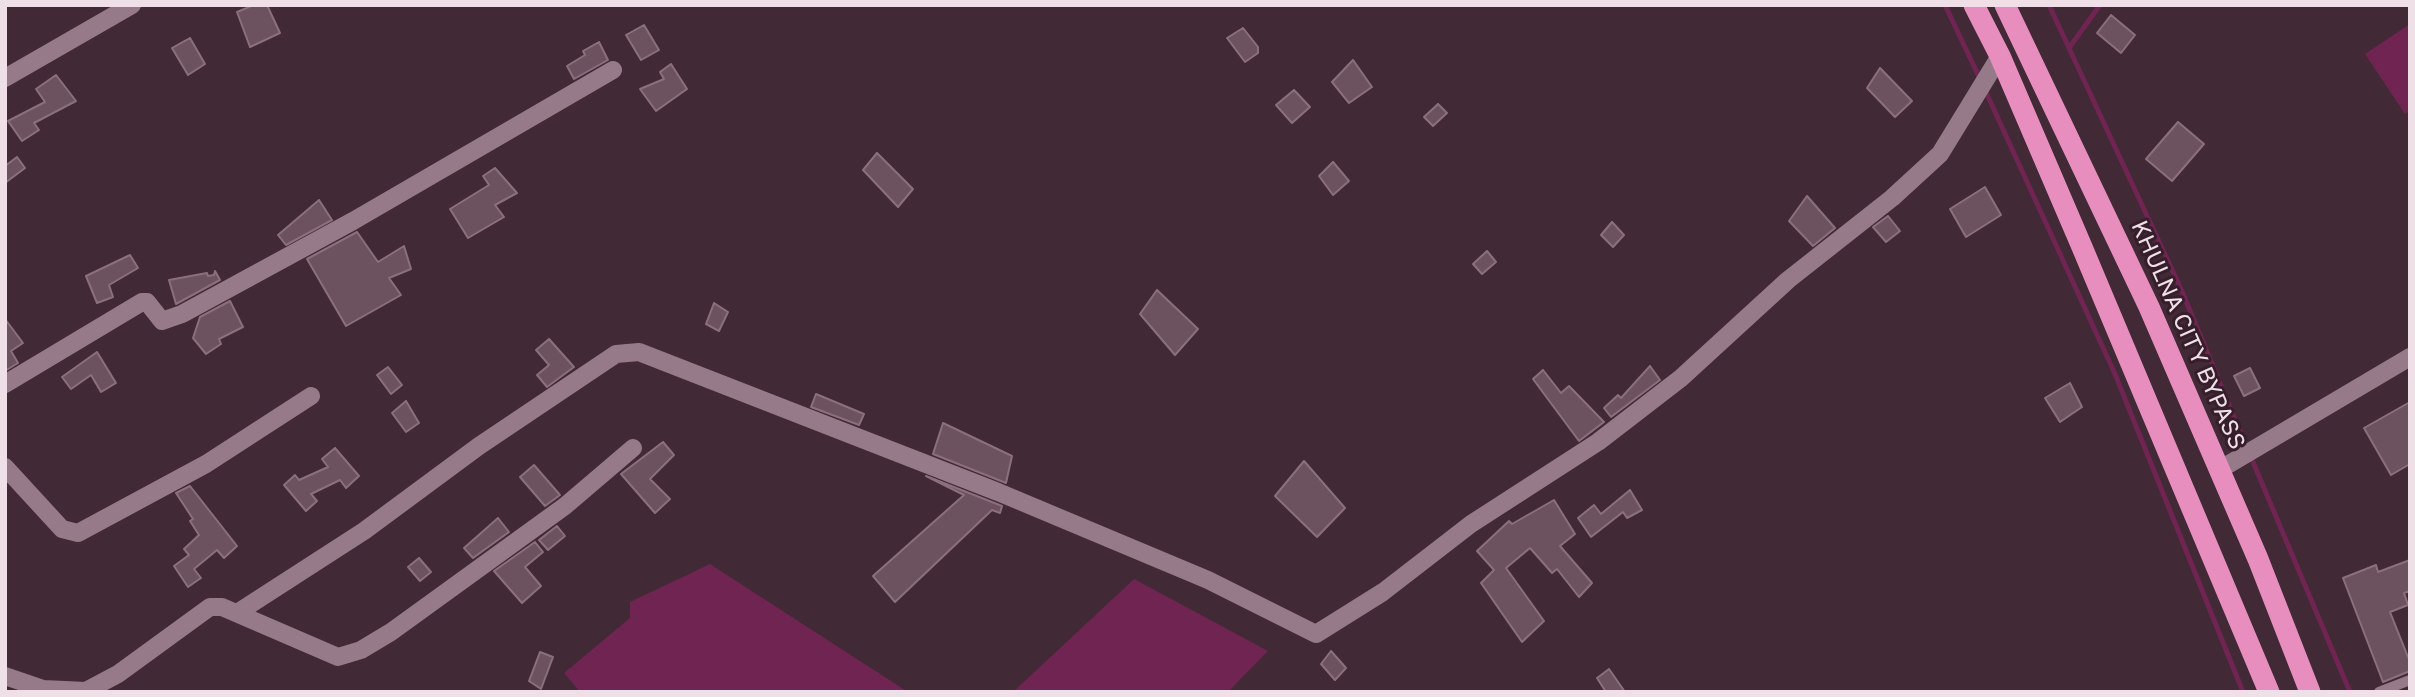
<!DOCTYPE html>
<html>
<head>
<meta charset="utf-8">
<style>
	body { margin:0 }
	#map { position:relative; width:2415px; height:697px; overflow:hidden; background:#412935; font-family:"Golos Text",sans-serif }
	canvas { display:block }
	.frame { position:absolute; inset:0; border:7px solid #efdfe7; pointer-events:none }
</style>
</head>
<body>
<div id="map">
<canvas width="2415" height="697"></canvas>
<div class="frame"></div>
</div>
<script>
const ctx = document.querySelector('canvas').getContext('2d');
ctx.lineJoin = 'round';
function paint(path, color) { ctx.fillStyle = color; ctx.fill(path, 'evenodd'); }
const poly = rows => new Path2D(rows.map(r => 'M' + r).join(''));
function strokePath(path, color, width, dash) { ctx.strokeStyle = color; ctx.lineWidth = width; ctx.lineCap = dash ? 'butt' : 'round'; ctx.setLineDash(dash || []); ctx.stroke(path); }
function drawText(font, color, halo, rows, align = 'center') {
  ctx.font = font + ' "Golos Text",sans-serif'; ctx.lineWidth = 6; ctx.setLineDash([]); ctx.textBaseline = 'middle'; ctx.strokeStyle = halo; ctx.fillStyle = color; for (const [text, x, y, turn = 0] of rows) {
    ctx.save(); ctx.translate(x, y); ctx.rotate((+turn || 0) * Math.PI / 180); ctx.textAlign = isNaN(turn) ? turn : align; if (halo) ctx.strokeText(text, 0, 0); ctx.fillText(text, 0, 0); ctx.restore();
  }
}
paint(poly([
	[2410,24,2410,111,2405,114,2365,54],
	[710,564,908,692,580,692,564,673,630,618,630,602],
	[1134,579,1268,651,1228,692,1013,692]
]), '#702452');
strokePath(poly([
	[1945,5,1981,81],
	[2049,5,2181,289,2244,441],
	[2069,48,2100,5],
	[1985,90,2115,374,2243,692],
	[2253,462,2350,692]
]), '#702452', 5);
const building = poly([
	[254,5,267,5,280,33,250,47,237,12,254,5],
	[2111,15,2135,35,2121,53,2097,33,2111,15],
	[644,25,659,50,641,60,626,35,644,25],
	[1243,28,1258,47,1258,53,1245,62,1227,38,1243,28],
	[190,38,205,64,188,75,172,48,190,38],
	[599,42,608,60,574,79,567,66,585,55,583,51,599,42],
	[1353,60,1372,87,1349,103,1332,82,1353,60],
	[671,64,687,89,656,111,640,89,664,79,660,72,671,64],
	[1880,68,1912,101,1895,117,1867,88,1880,68],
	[56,75,76,101,34,123,39,130,22,141,8,121,45,102,36,89,56,75],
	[1294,90,1310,107,1292,123,1276,105,1294,90],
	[1438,104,1447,113,1433,126,1424,117,1438,104],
	[2178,122,2204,144,2172,181,2146,159,2178,122],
	[877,153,913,189,898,207,863,170,877,153],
	[17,157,25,168,5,183,5,166,17,157],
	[1333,162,1349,181,1333,195,1319,176,1333,162],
	[495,168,517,193,495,205,504,217,468,238,450,209,489,185,483,176,495,168],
	[1985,187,2001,215,1966,237,1950,209,1985,187],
	[1807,196,1835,228,1813,246,1789,221,1807,196],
	[319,200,332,220,286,245,278,235,319,200],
	[1888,216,1900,231,1886,242,1873,227,1888,216],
	[1612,222,1624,235,1613,247,1601,235,1612,222],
	[357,232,378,262,404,246,411,269,389,278,401,295,346,326,307,259,357,232],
	[1487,251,1496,262,1482,274,1473,264,1487,251],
	[130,255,138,268,109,285,113,297,97,303,86,276,130,255],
	[215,271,220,280,176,304,169,280,207,273,208,276,214,275,215,271],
	[1157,290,1198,329,1175,355,1140,314,1157,290],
	[230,301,243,327,219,339,221,344,206,354,193,338,200,317,230,301],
	[714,303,728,312,719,331,706,324,714,303],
	[5,319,23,343,11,351,18,363,5,371,5,319],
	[549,339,574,367,547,387,537,375,549,365,536,350,549,339],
	[97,352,116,383,101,392,91,375,71,389,62,377,97,352],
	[1650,366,1660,380,1611,417,1604,408,1618,395,1621,398,1650,366],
	[388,367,402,385,391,394,377,375,388,367],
	[2250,368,2260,388,2244,396,2234,376,2250,368],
	[1543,370,1561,393,1569,386,1604,422,1579,441,1533,379,1543,370],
	[2070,383,2082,407,2060,422,2045,398,2070,383],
	[816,394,864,414,859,425,811,407,816,394],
	[406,401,419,423,406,432,392,413,406,401],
	[2410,402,2410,464,2391,475,2364,428,2410,402],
	[943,423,1012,456,1006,483,933,454,943,423],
	[663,442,674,455,650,479,670,499,655,513,621,474,663,442],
	[335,448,359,476,346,488,340,480,311,494,317,501,306,511,284,485,295,475,299,480,328,467,322,459,335,448],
	[1304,461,1345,508,1317,537,1275,496,1304,461],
	[534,465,560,495,545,506,520,477,534,465],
	[926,476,1002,506,1000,513,992,510,895,602,873,576,964,495,926,476],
	[190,486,237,546,224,558,217,550,194,569,201,578,188,587,174,566,189,555,184,549,199,535,190,521,193,519,176,493,190,486],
	[1630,490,1642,510,1627,518,1623,512,1591,537,1578,518,1594,505,1601,514,1630,490],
	[1554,500,1575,534,1560,546,1592,583,1579,597,1557,569,1552,573,1530,548,1506,568,1544,621,1522,642,1481,583,1494,570,1477,551,1509,521,1512,524,1554,500],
	[498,518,509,532,473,558,464,548,498,518],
	[557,526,565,536,548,550,539,540,557,526],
	[535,542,543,552,525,567,541,586,522,603,494,571,535,542],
	[419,558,431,572,420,581,408,567,419,558],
	[2410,560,2410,591,2404,593,2408,605,2390,612,2410,662,2410,671,2383,682,2343,578,2376,565,2378,572,2410,560],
	[1331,651,1346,668,1335,680,1321,664,1331,651],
	[540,652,553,657,541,689,529,681,540,652],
	[1609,669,1625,692,1606,692,1597,678,1609,669]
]);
paint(building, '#6c515f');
strokePath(building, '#8b6f7d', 2);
strokePath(poly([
	[2379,692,2410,680]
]), '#977a89', 10);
strokePath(poly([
	[5,78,132,5],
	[5,384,142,302,147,302,162,321,182,314,353,221,613,70],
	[5,467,62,529,78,533,206,464,311,396],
	[2219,470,2410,357],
	[237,613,364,531,479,446,616,354,639,352,998,492,1208,580,1316,634,1383,592,1471,524,1598,442,1681,378,1788,280,1892,198,1940,154,2000,56],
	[5,676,43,689,86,691,118,674,210,607,222,607,338,657,361,650,391,632,565,506,633,448]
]), '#977a89', 18);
strokePath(poly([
	[1974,5,2000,56,2082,247,2269,692],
	[2005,5,2149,307,2258,559,2310,692]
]), '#e88ebf', 21);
drawText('23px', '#efdfe7', '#361f2b', [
	["KHULNA CITY BYPASS",2188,335,66]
]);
</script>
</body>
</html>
